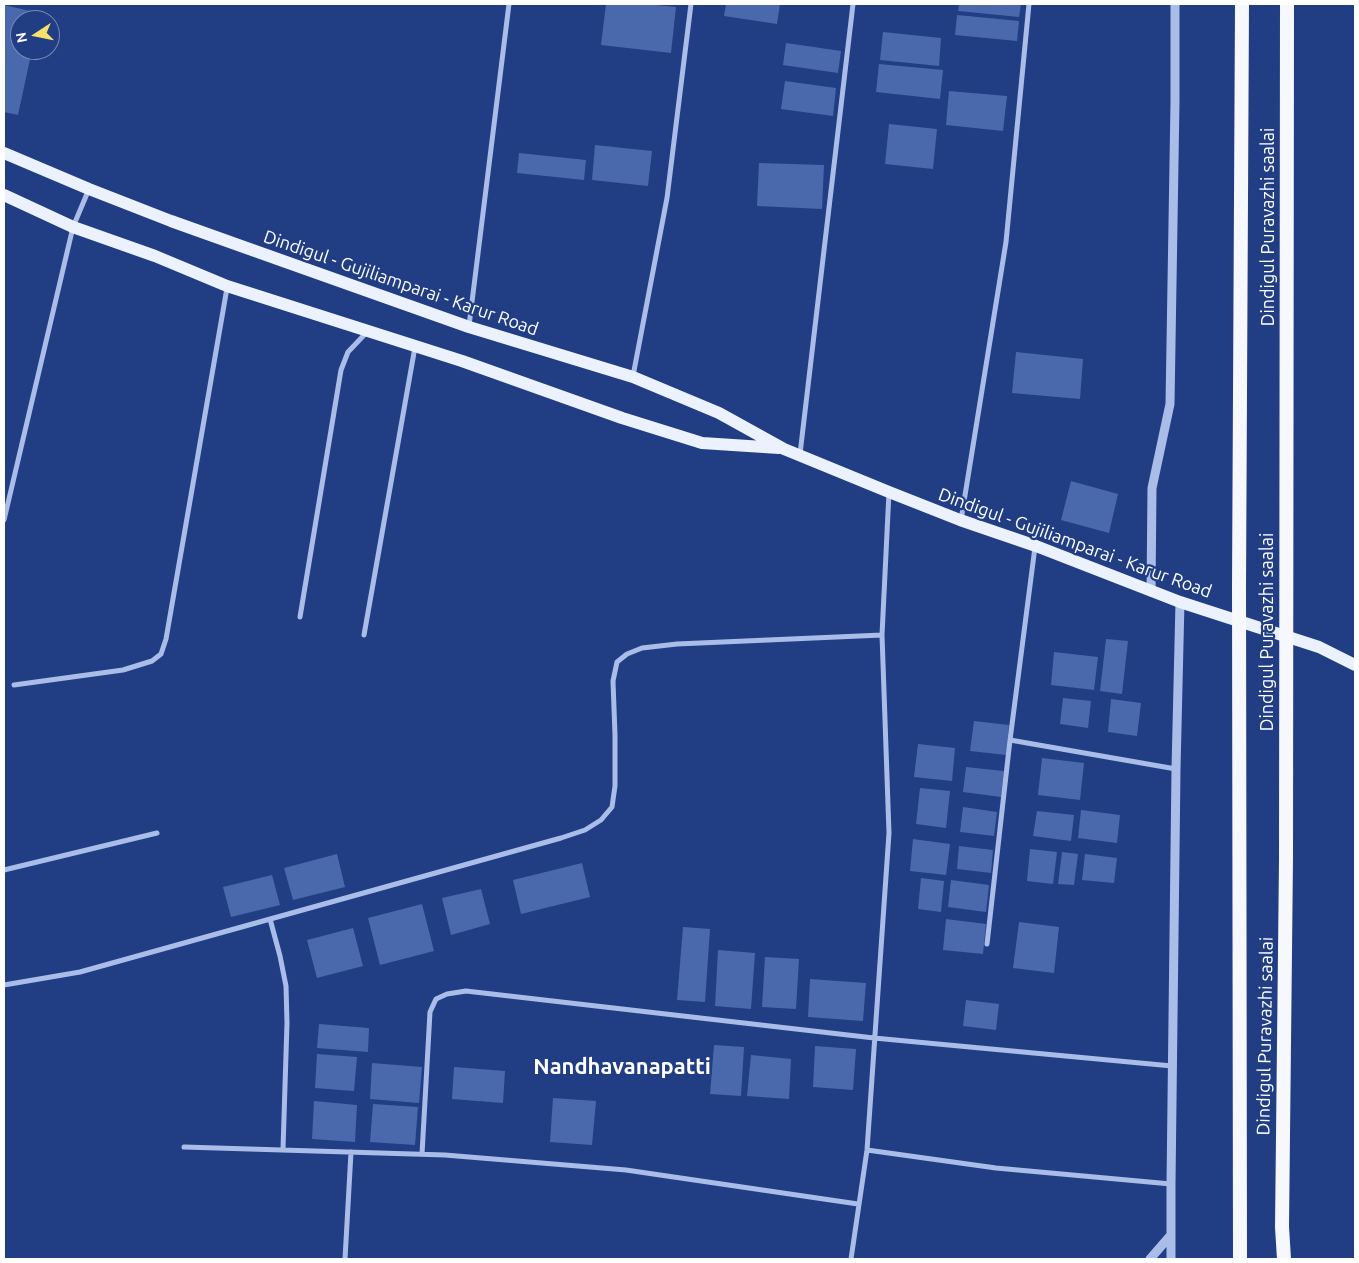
<!DOCTYPE html>
<html>
<head>
<meta charset="utf-8">
<style>
	body { margin:0 }
	#map { position:relative; width:1359px; height:1263px; overflow:hidden; background:#213e84; font-family:Ubuntu,sans-serif }
	canvas { display:block }
	.frame { position:absolute; inset:0; border:5px solid #fff; pointer-events:none }
	.north { position:absolute; left:10px; top:10px; width:50px; height:50px; box-sizing:border-box; background:#213e84; border:1px solid #7a8bb5; border-radius:50%; rotate:259deg; font-size:14px; font-weight:700; line-height:20px; text-align:center; color:#fff }
	.north::after { content:''; display:block; margin:auto; width:18px; height:22px; background:#f5e16b; clip-path:polygon(50% 0,100% 100%,50% 72%,0 100%) }
</style>
</head>
<body>
<div id="map">
<canvas width="1359" height="1263"></canvas>
<div class="frame"></div>
<div class="north">N</div>
</div>
<script>
const ctx = document.querySelector('canvas').getContext('2d');
ctx.lineJoin = 'round';
function paint(path, color) { ctx.fillStyle = color; ctx.fill(path, 'evenodd'); }
const poly = rows => new Path2D(rows.map(r => 'M' + r).join(''));
function strokePath(path, color, width, dash) { ctx.strokeStyle = color; ctx.lineWidth = width; ctx.lineCap = dash ? 'butt' : 'round'; ctx.setLineDash(dash || []); ctx.stroke(path); }
function drawText(font, color, halo, rows, align = 'center') {
  ctx.font = font + ' Ubuntu,sans-serif'; ctx.lineWidth = 4.5; ctx.setLineDash([]); ctx.textBaseline = 'middle'; ctx.strokeStyle = halo; ctx.fillStyle = color; for (const [text, x, y, turn = 0] of rows) {
    ctx.save(); ctx.translate(x, y); ctx.rotate((+turn || 0) * Math.PI / 180); ctx.textAlign = isNaN(turn) ? turn : align; if (halo) ctx.strokeText(text, 0, 0); ctx.fillText(text, 0, 0); ctx.restore();
  }
}
paint(poly([
	[606,4,645,4,676,7,671,53,601,45],
	[726,4,780,4,777,24,724,16],
	[959,4,1021,4,1019,17,958,11],
	[4,5,39,13,38,20,20,20,20,50,32,50,18,115,4,112],
	[957,15,1019,21,1017,41,955,35],
	[883,32,941,38,939,66,880,60],
	[786,43,841,51,838,73,783,65],
	[879,64,943,70,940,99,876,92],
	[785,81,836,88,833,116,781,109],
	[949,91,1007,96,1003,131,946,125],
	[889,124,937,129,933,169,885,164],
	[595,145,652,151,648,186,592,180],
	[519,153,586,160,584,180,517,173],
	[759,163,824,165,822,209,757,206],
	[1016,352,1083,359,1080,399,1012,393],
	[1071,481,1118,494,1109,533,1061,520],
	[1106,639,1128,641,1122,694,1100,691],
	[1054,652,1098,657,1094,690,1051,685],
	[1063,698,1091,701,1088,728,1060,724],
	[1111,699,1141,703,1137,736,1108,732],
	[974,721,1009,725,1006,755,970,751],
	[918,744,955,748,952,781,914,777],
	[1042,758,1084,763,1080,800,1038,795],
	[966,767,1004,771,1001,797,963,792],
	[920,788,950,791,946,828,916,824],
	[963,807,997,812,994,836,960,832],
	[1081,810,1120,815,1117,843,1078,838],
	[1037,811,1074,815,1071,841,1033,836],
	[913,839,950,844,946,875,910,871],
	[959,846,993,850,991,873,957,869],
	[1030,849,1057,852,1053,884,1027,881],
	[1062,852,1078,854,1074,885,1058,884],
	[337,854,345,887,293,900,284,868],
	[1085,854,1117,858,1114,883,1082,880],
	[582,863,590,897,521,914,513,880],
	[272,875,280,905,231,917,223,887],
	[921,878,944,881,941,912,918,909],
	[951,880,989,885,986,912,948,907],
	[481,889,490,924,451,935,442,898],
	[422,904,434,951,380,965,368,918],
	[946,919,986,924,983,954,943,950],
	[1019,922,1059,927,1054,973,1013,968],
	[683,927,710,929,705,1002,677,1000],
	[353,928,363,966,317,978,307,940],
	[718,950,755,953,751,1009,715,1006],
	[765,957,799,959,796,1009,762,1007],
	[810,979,866,983,863,1021,808,1017],
	[966,1000,999,1004,996,1030,963,1026],
	[319,1024,369,1028,368,1052,317,1048],
	[714,1045,744,1047,741,1096,710,1094],
	[815,1046,856,1049,853,1090,813,1087],
	[317,1054,357,1057,354,1091,315,1088],
	[751,1055,791,1059,789,1099,747,1096],
	[372,1063,422,1067,419,1103,370,1099],
	[454,1067,505,1071,503,1103,452,1099],
	[553,1098,596,1101,592,1145,550,1142],
	[314,1101,357,1105,355,1142,312,1139],
	[373,1104,418,1107,415,1145,370,1142]
]), '#4a68ac');
strokePath(poly([
	[469,326,509,4],
	[633,376,667,198,691,4],
	[800,454,853,4],
	[4,520,73,227,89,189],
	[961,520,1006,242,1029,4],
	[300,617,341,370,348,352,367,332],
	[364,635,415,347],
	[14,685,123,670,152,661,161,654,166,639,227,288],
	[1010,740,1176,769],
	[4,870,157,833],
	[270,919,280,956,286,986,287,1023,283,1149],
	[987,944,1010,740,1035,547],
	[4,985,80,972,561,838,585,830,601,820,612,807,615,786,615,735,613,681,617,662,627,654,642,648,677,644,882,635],
	[184,1147,445,1155,626,1170,858,1204],
	[867,1150,996,1168,1171,1184],
	[422,1154,430,1012,436,999,447,994,466,991,874,1038,1172,1066],
	[345,1259,351,1152],
	[851,1259,867,1150,889,833,882,635,889,492]
]), '#aabde9', 5);
strokePath(poly([
	[1151,592,1152,488,1170,404,1175,102,1175,4],
	[1150,1259,1170,1236],
	[1171,1259,1171,1184,1176,769,1180,602]
]), '#aabde9', 9);
strokePath(poly([
	[4,153,89,189,171,221,241,246,469,327,633,377,719,413,784,449,889,492,960,520,1036,546,1180,602,1319,647,1355,665],
	[4,195,73,227,155,256,227,286,462,361,622,418,702,443,779,448]
]), '#ecf1fe', 12);
strokePath(poly([
	[1240,1259,1239,586,1242,4],
	[1284,1259,1282,1227,1286,859,1287,4]
]), '#f6f8fe', 14);
drawText('18px', '#fff', '#213e84', [
	["Dindigul Puravazhi saalai",1268,227,-90],
	["Dindigul - Gujiliamparai - Karur Road",401,283,19],
	["Dindigul - Gujiliamparai - Karur Road",1075,543,20],
	["Dindigul Puravazhi saalai",1267,632,-90],
	["Dindigul Puravazhi saalai",1265,1036,-89]
]);
drawText('bold 22px', '#fff', '#213e84', [
	["Nandhavanapatti",622,1067]
]);
</script>
</body>
</html>
